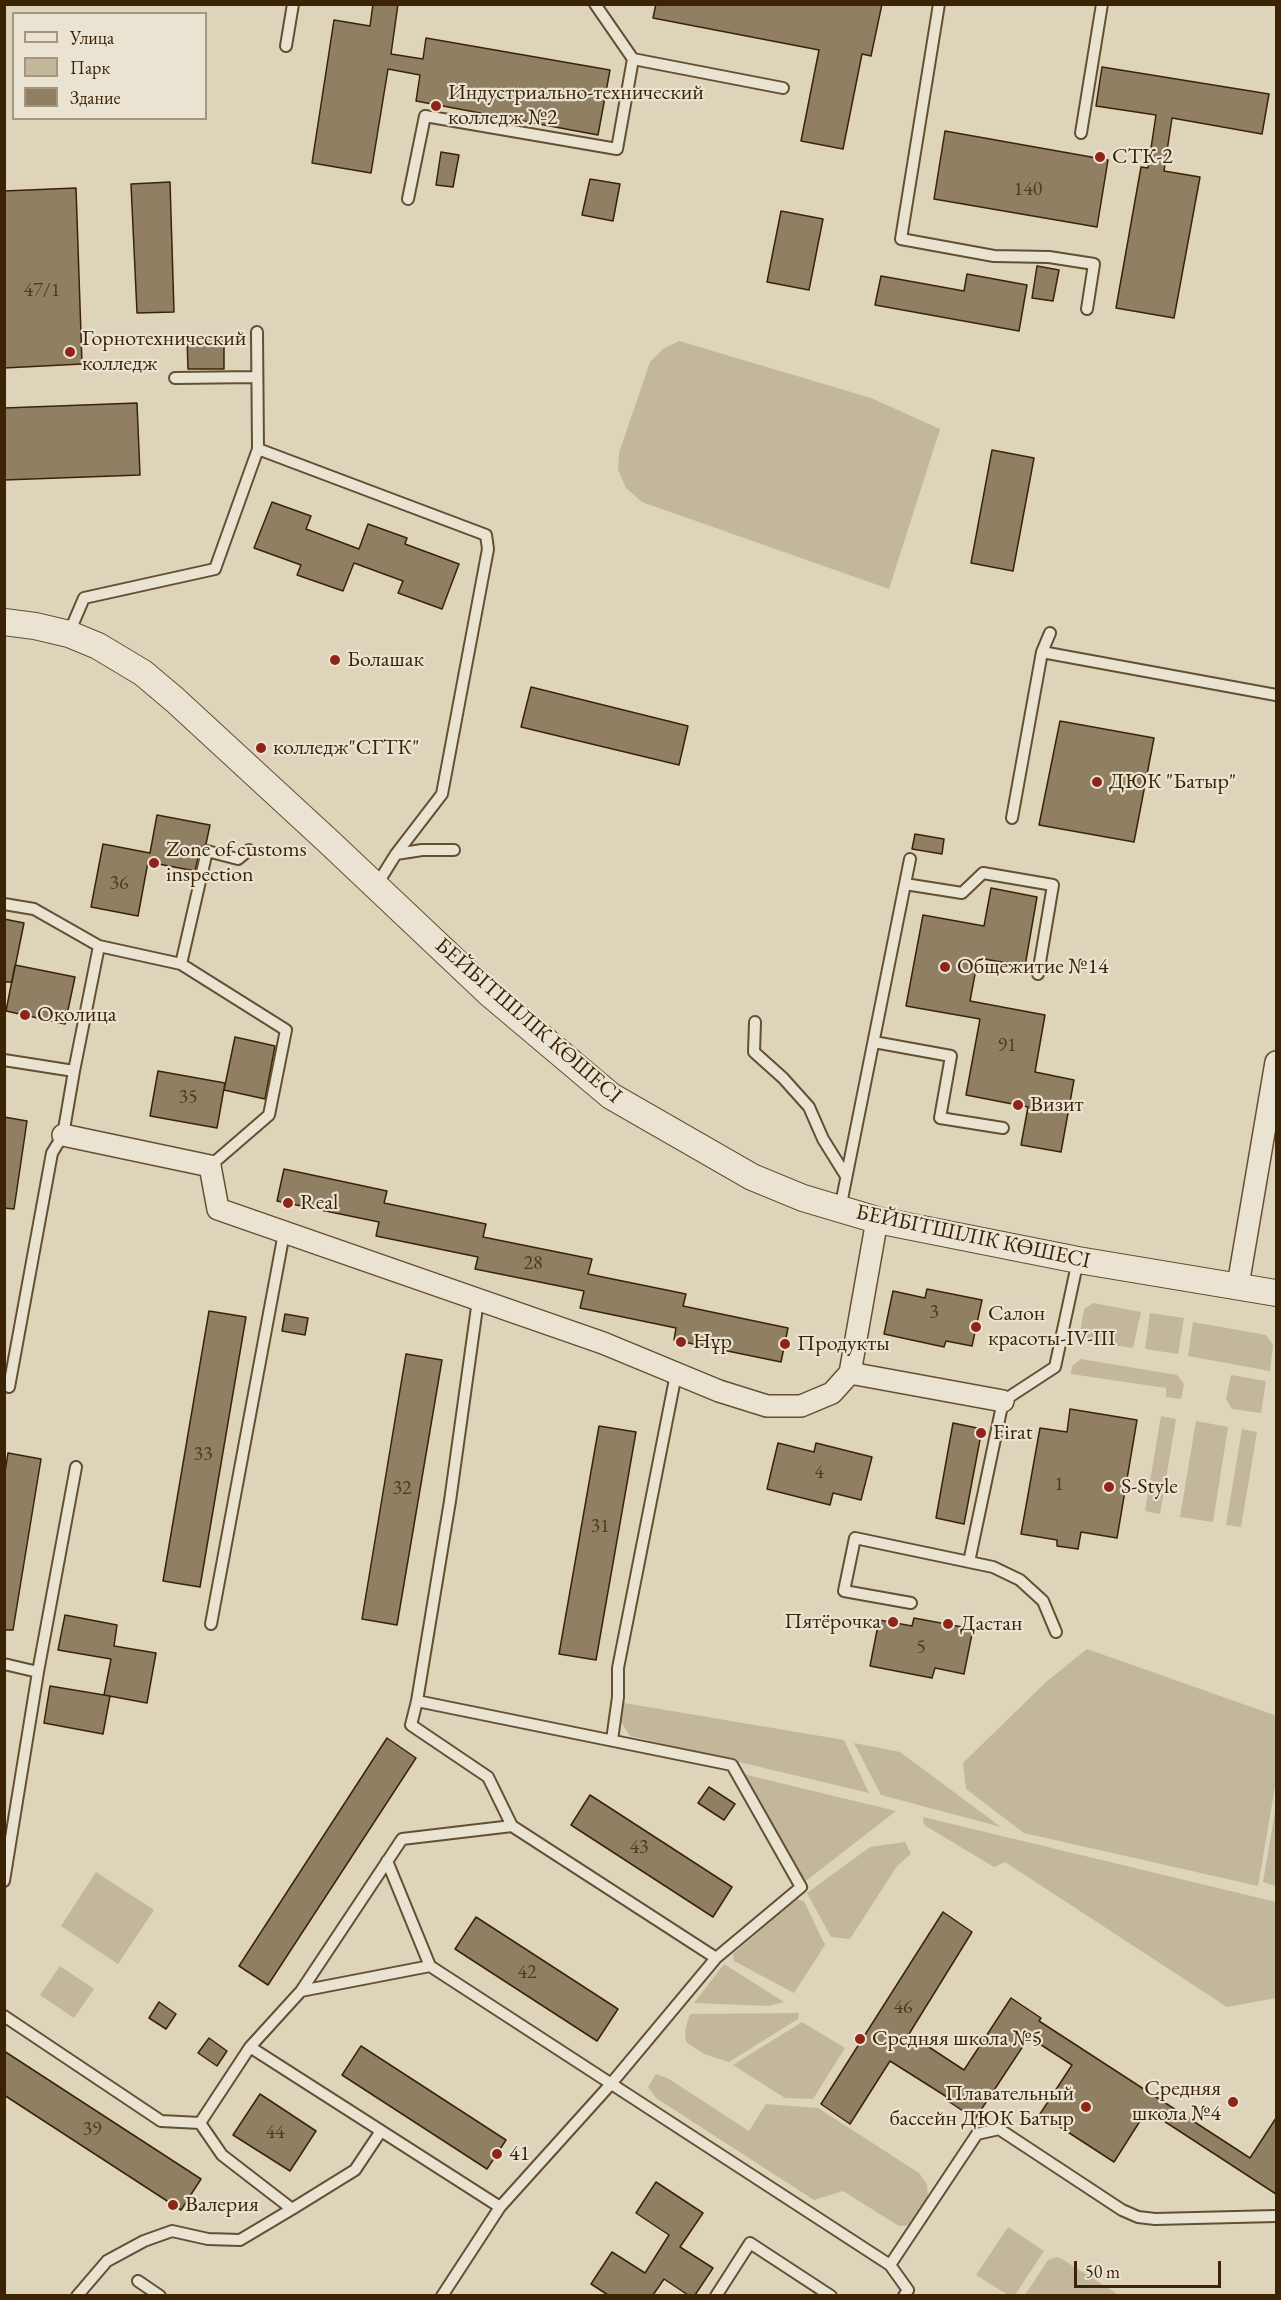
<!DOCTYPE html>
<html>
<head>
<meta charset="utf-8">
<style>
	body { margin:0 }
	#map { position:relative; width:1281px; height:2300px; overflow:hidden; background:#ded4ba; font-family:"EB Garamond",serif }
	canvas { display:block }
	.frame { position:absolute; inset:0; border:6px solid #3c2305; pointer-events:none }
	.legend { position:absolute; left:12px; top:12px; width:195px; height:108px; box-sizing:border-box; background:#eae3d2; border:2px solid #a49680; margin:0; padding:8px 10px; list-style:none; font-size:18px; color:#3c2305 }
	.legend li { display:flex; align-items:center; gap:12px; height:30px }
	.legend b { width:30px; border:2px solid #a49680 }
	.scale { position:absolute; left:1074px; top:2261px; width:147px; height:27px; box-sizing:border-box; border:3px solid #3c2305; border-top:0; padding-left:8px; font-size:18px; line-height:21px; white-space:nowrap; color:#3c2305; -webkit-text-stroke:4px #eae3d2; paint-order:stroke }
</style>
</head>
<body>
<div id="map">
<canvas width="1281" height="2300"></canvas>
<div class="frame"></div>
<ul class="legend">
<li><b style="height:8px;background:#eae3d2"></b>Улица</li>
<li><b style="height:16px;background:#c2b69b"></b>Парк</li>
<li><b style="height:16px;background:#907f63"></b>Здание</li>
</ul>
<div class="scale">50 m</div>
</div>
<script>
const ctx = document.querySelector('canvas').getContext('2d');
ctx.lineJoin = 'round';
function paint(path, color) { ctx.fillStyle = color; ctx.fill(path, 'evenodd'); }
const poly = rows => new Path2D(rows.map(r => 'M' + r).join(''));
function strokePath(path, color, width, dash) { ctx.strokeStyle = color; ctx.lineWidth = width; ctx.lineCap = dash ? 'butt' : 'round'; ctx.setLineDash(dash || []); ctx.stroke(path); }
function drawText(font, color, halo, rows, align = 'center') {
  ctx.font = font + ' "EB Garamond",serif'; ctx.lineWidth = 4.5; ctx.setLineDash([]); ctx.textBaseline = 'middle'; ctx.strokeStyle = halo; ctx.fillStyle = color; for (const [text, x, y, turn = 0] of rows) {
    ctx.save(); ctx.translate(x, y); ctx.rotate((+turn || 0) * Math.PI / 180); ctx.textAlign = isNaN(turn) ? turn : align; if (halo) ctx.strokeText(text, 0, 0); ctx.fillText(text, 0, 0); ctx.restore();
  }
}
paint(poly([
	[679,341,871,398,940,429,889,589,642,502,626,488,618,470,619,453,650,362,663,349],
	[1093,1303,1141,1312,1133,1348,1079,1340,1084,1309],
	[1150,1313,1184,1318,1178,1354,1145,1349],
	[1193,1322,1266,1335,1273,1345,1270,1371,1188,1356],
	[1081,1359,1177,1375,1184,1384,1181,1399,1166,1397,1166,1388,1071,1374,1072,1366],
	[1231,1375,1266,1381,1261,1413,1232,1409,1226,1399],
	[1161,1416,1176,1419,1160,1514,1145,1511],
	[1196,1421,1228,1427,1213,1522,1180,1517],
	[1242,1429,1257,1432,1241,1527,1226,1525],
	[1087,1649,1274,1715,1276,1719,1276,1781,1258,1886,1024,1833,966,1789,963,1763,1046,1682],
	[624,1703,844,1740,869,1793,630,1736,621,1722],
	[854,1743,900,1752,1001,1827,881,1795],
	[743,1774,896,1811,802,1884],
	[1276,1806,1276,1886,1263,1882],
	[923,1817,1276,1902,1276,1998,1227,2007,1005,1862,994,1867,924,1825],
	[905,1842,911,1854,897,1866,850,1939,831,1937,807,1893,870,1847],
	[96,1872,154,1910,118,1964,61,1926],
	[797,1899,804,1901,825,1945,794,1993,734,1961,733,1954],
	[724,1964,784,2002,769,2006,694,2003],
	[60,1966,94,1989,74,2018,40,1995],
	[799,2013,798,2019,729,2062,704,2054,686,2042,685,2030,690,2014],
	[802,2022,845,2048,813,2099,785,2098,733,2065],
	[656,2074,669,2079,749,2131,766,2104,818,2108,919,2173,927,2184,928,2198,911,2225,899,2226,843,2191,814,2200,656,2098,648,2087],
	[1008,2227,1044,2251,1015,2295,1008,2295,976,2275],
	[1057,2257,1062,2259,1119,2295,1025,2295,1048,2260]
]), '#c2b69b');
const building = poly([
	[373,4,398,4,391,54,423,59,426,38,610,70,598,135,416,101,420,75,388,69,371,173,312,163,334,20,370,26,373,4],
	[656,4,882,4,871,56,862,54,843,149,801,141,819,50,653,18,656,4],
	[1102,67,1269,94,1262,134,1172,118,1164,171,1200,177,1174,318,1116,308,1141,167,1148,168,1156,115,1096,106,1102,67],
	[945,131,1108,160,1097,227,934,199,945,131],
	[441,152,459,155,453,187,436,185,441,152],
	[590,179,620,184,613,221,582,215,590,179],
	[170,182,174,312,137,313,131,184,170,182],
	[76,188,82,364,4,368,4,191,76,188],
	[781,211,823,219,809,290,767,282,781,211],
	[1037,266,1059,270,1053,301,1032,298,1037,266],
	[967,274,1027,285,1019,331,875,305,881,276,964,291,967,274],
	[187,337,224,337,224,369,188,369,187,337],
	[137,403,140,475,4,480,4,408,137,403],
	[992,450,1034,458,1013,571,971,563,992,450],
	[272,502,311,516,306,529,359,549,368,524,407,538,405,544,459,564,442,609,398,593,403,581,354,563,343,591,297,575,301,565,254,548,272,502],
	[531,687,688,726,679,765,521,727,531,687],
	[1060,721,1154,738,1134,842,1039,825,1060,721],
	[157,815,210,825,206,844,200,849,195,871,148,862,138,916,91,907,103,844,150,853,157,815],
	[915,834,944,839,942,854,912,849,915,834],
	[991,888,1037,897,1025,966,978,958,970,1001,1045,1015,1035,1072,1074,1080,1061,1152,1021,1145,1028,1107,966,1095,980,1019,906,1006,923,915,984,926,991,888],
	[4,919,24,923,12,982,4,982,4,919],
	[15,965,75,977,65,1024,6,1011,15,965],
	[235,1037,275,1046,265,1099,224,1090,235,1037],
	[158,1071,225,1083,217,1128,150,1116,158,1071],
	[4,1117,27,1121,14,1209,4,1208,4,1117],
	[284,1169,387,1191,384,1203,486,1224,483,1237,592,1259,588,1274,686,1294,683,1306,788,1328,781,1362,674,1340,676,1328,580,1308,584,1291,475,1269,478,1257,376,1236,379,1222,277,1201,284,1169],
	[927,1289,982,1300,972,1346,946,1341,944,1347,884,1334,893,1291,925,1298,927,1289],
	[209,1311,246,1317,200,1587,163,1581,209,1311],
	[285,1314,308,1318,305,1335,282,1331,285,1314],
	[406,1354,442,1360,397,1625,362,1619,406,1354],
	[1070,1409,1137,1420,1117,1538,1081,1532,1078,1549,1057,1546,1057,1540,1021,1534,1040,1428,1067,1432,1070,1409],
	[953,1423,982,1429,964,1524,936,1518,953,1423],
	[599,1426,636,1432,596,1660,559,1654,599,1426],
	[778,1443,814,1452,816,1443,872,1457,861,1500,833,1493,830,1505,767,1489,778,1443],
	[8,1453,41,1459,13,1630,4,1630,4,1478,8,1453],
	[65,1615,117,1625,114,1646,156,1653,147,1703,104,1695,111,1659,58,1650,65,1615],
	[914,1618,973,1629,964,1674,935,1668,932,1678,870,1666,879,1620,912,1626,914,1618],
	[50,1686,110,1696,103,1734,44,1723,50,1686],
	[387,1738,416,1758,268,1985,239,1966,387,1738],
	[709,1787,735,1804,724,1820,698,1803,709,1787],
	[590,1795,732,1887,713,1917,571,1825,590,1795],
	[943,1912,972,1932,909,2034,964,2070,1011,1998,1041,2018,1039,2021,1250,2158,1276,2118,1276,2194,1147,2110,1114,2162,1040,2114,1072,2065,1029,2037,975,2119,945,2099,947,2097,890,2061,850,2124,821,2104,943,1912],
	[476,1917,618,2009,597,2041,455,1949,476,1917],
	[159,2002,176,2014,166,2029,149,2018,159,2002],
	[209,2038,227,2051,217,2066,198,2053,209,2038],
	[361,2046,506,2140,487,2169,342,2075,361,2046],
	[4,2051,201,2179,181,2210,4,2095,4,2051],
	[260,2094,316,2131,290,2171,233,2135,260,2094],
	[656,2182,703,2213,680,2247,713,2268,695,2295,688,2295,664,2279,653,2295,608,2295,591,2284,612,2252,645,2273,669,2235,636,2213,656,2182]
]);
paint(building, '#907f63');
strokePath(building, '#3c2305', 1.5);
const service = poly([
	[595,4,633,59,783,88],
	[939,4,901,239,994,256,1049,257,1094,264,1087,309],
	[286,46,293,4],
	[1081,133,1102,4],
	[408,199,425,116,617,149,633,59],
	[257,332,258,449],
	[175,378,257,377],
	[69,633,84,598,215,569,258,449,486,535,488,549,442,794,396,854,376,886],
	[1050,633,1042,652,1276,695],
	[1012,818,1042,652],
	[396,854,422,850,454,850],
	[905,884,962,893,983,873,1053,885,1038,974],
	[4,904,34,909,99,946],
	[181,964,207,851,238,859,249,850],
	[755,1022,754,1052,783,1078,809,1107,823,1139,846,1176],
	[874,1042,951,1056,940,1118,1003,1128],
	[4,1060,74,1071,63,1135,52,1153,9,1387],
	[74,1071,99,946,181,964,286,1030,269,1115,210,1166],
	[840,1209,910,859],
	[478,1300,450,1501,417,1701,732,1765,801,1887,716,1958,610,2085,500,2207],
	[969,1562,1003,1401,1055,1367,1078,1260],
	[911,1603,844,1591,855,1538,993,1567,1020,1580,1043,1601,1056,1632],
	[211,1624,284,1233],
	[4,1664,38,1672],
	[417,1701,411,1725,488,1777,512,1826,716,1958],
	[612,1740,618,1697,618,1668,676,1374],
	[387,1861,430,1966],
	[4,1881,38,1672,76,1467],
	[301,1991,402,1839,512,1826],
	[4,2016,161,2121,200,2123,250,2047,500,2207,442,2296],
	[250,2047,301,1991,430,1966,890,2265,908,2290,904,2296],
	[200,2123,222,2155,292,2209,355,2170,381,2131],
	[890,2265,977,2134,999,2129,1122,2210,1138,2217,1155,2219,1276,2216],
	[138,2281,160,2296],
	[77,2296,107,2261,144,2241,172,2231,208,2239,240,2240,292,2209],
	[716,2296,750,2243,831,2296]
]);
const minor = poly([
	[63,1135,210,1166,218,1209,603,1343,719,1391,767,1406,801,1406,832,1393,850,1373,1003,1401],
	[1238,1285,1276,1062],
	[850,1373,877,1220]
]);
const tertiary = poly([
	[4,622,35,626,69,634,98,646,143,673,175,700,328,841,490,994,611,1096,752,1177,803,1198,877,1220,1078,1260,1276,1293]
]);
strokePath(service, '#644f32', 14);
strokePath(minor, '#644f32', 24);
strokePath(tertiary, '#644f32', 28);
strokePath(service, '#eae3d2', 10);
strokePath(minor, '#eae3d2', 21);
strokePath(tertiary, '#eae3d2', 26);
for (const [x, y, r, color] of [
	[436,106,6,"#8f2418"],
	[1100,157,6,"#8f2418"],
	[70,352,6,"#8f2418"],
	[335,660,6,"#8f2418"],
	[261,748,6,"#8f2418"],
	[1097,782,6,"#8f2418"],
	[154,863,6,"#8f2418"],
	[945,967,6,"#8f2418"],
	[25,1015,6,"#8f2418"],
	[1018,1105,6,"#8f2418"],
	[288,1203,6,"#8f2418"],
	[976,1327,6,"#8f2418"],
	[681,1342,6,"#8f2418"],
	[785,1344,6,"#8f2418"],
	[981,1433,6,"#8f2418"],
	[1109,1487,6,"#8f2418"],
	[893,1622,6,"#8f2418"],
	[948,1624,6,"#8f2418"],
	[860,2039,6,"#8f2418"],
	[1233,2102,6,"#8f2418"],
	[1086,2107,6,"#8f2418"],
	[497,2154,6,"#8f2418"],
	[173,2205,6,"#8f2418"]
]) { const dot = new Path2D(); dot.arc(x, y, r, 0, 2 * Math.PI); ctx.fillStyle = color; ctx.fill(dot); strokePath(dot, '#eae3d2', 2); }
drawText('20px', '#513a1c', null, [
	["140",1028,190],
	["47/1",42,291],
	["36",119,884],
	["91",1007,1046],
	["35",188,1098],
	["28",533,1264],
	["3",934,1313],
	["33",203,1455],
	["4",819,1473],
	["1",1059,1485],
	["32",402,1489],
	["31",600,1527],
	["5",921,1648],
	["43",639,1848],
	["42",527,1973],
	["46",903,2008],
	["39",92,2130],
	["44",275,2133]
]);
drawText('22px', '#3c2305', '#eae3d2', [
	["Индустриально-технический",448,93],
	["колледж №2",448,118],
	["СТК-2",1112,157],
	["Горнотехнический",82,339],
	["колледж",82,364],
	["Болашак",347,660],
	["колледж\"СГТК\"",273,748],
	["ДЮК \"Батыр\"",1109,782],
	["Zone of customs",166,850],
	["inspection",166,875],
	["Общежитие №14",957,967],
	["Околица",37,1015],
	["Визит",1030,1105],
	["Real",300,1203],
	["Салон",988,1314],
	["красоты-IV-III",988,1339],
	["Нұр",693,1342],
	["Продукты",797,1344],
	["Firat",993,1433],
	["S-Style",1121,1487],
	["Пятёрочка",881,1622,"right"],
	["Дастан",960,1624],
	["Средняя школа №5",872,2039],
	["Средняя",1221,2089,"right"],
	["школа №4",1221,2114,"right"],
	["Плавательный",1074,2094,"right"],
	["бассейн ДЮК Батыр",1074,2119,"right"],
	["41",509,2154],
	["Валерия",185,2205]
], 'left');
drawText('22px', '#3c2305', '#eae3d2', [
	["БЕЙБІТШІЛІК КӨШЕСІ",528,1021,41],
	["БЕЙБІТШІЛІК КӨШЕСІ",973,1237,12]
]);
</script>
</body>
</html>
